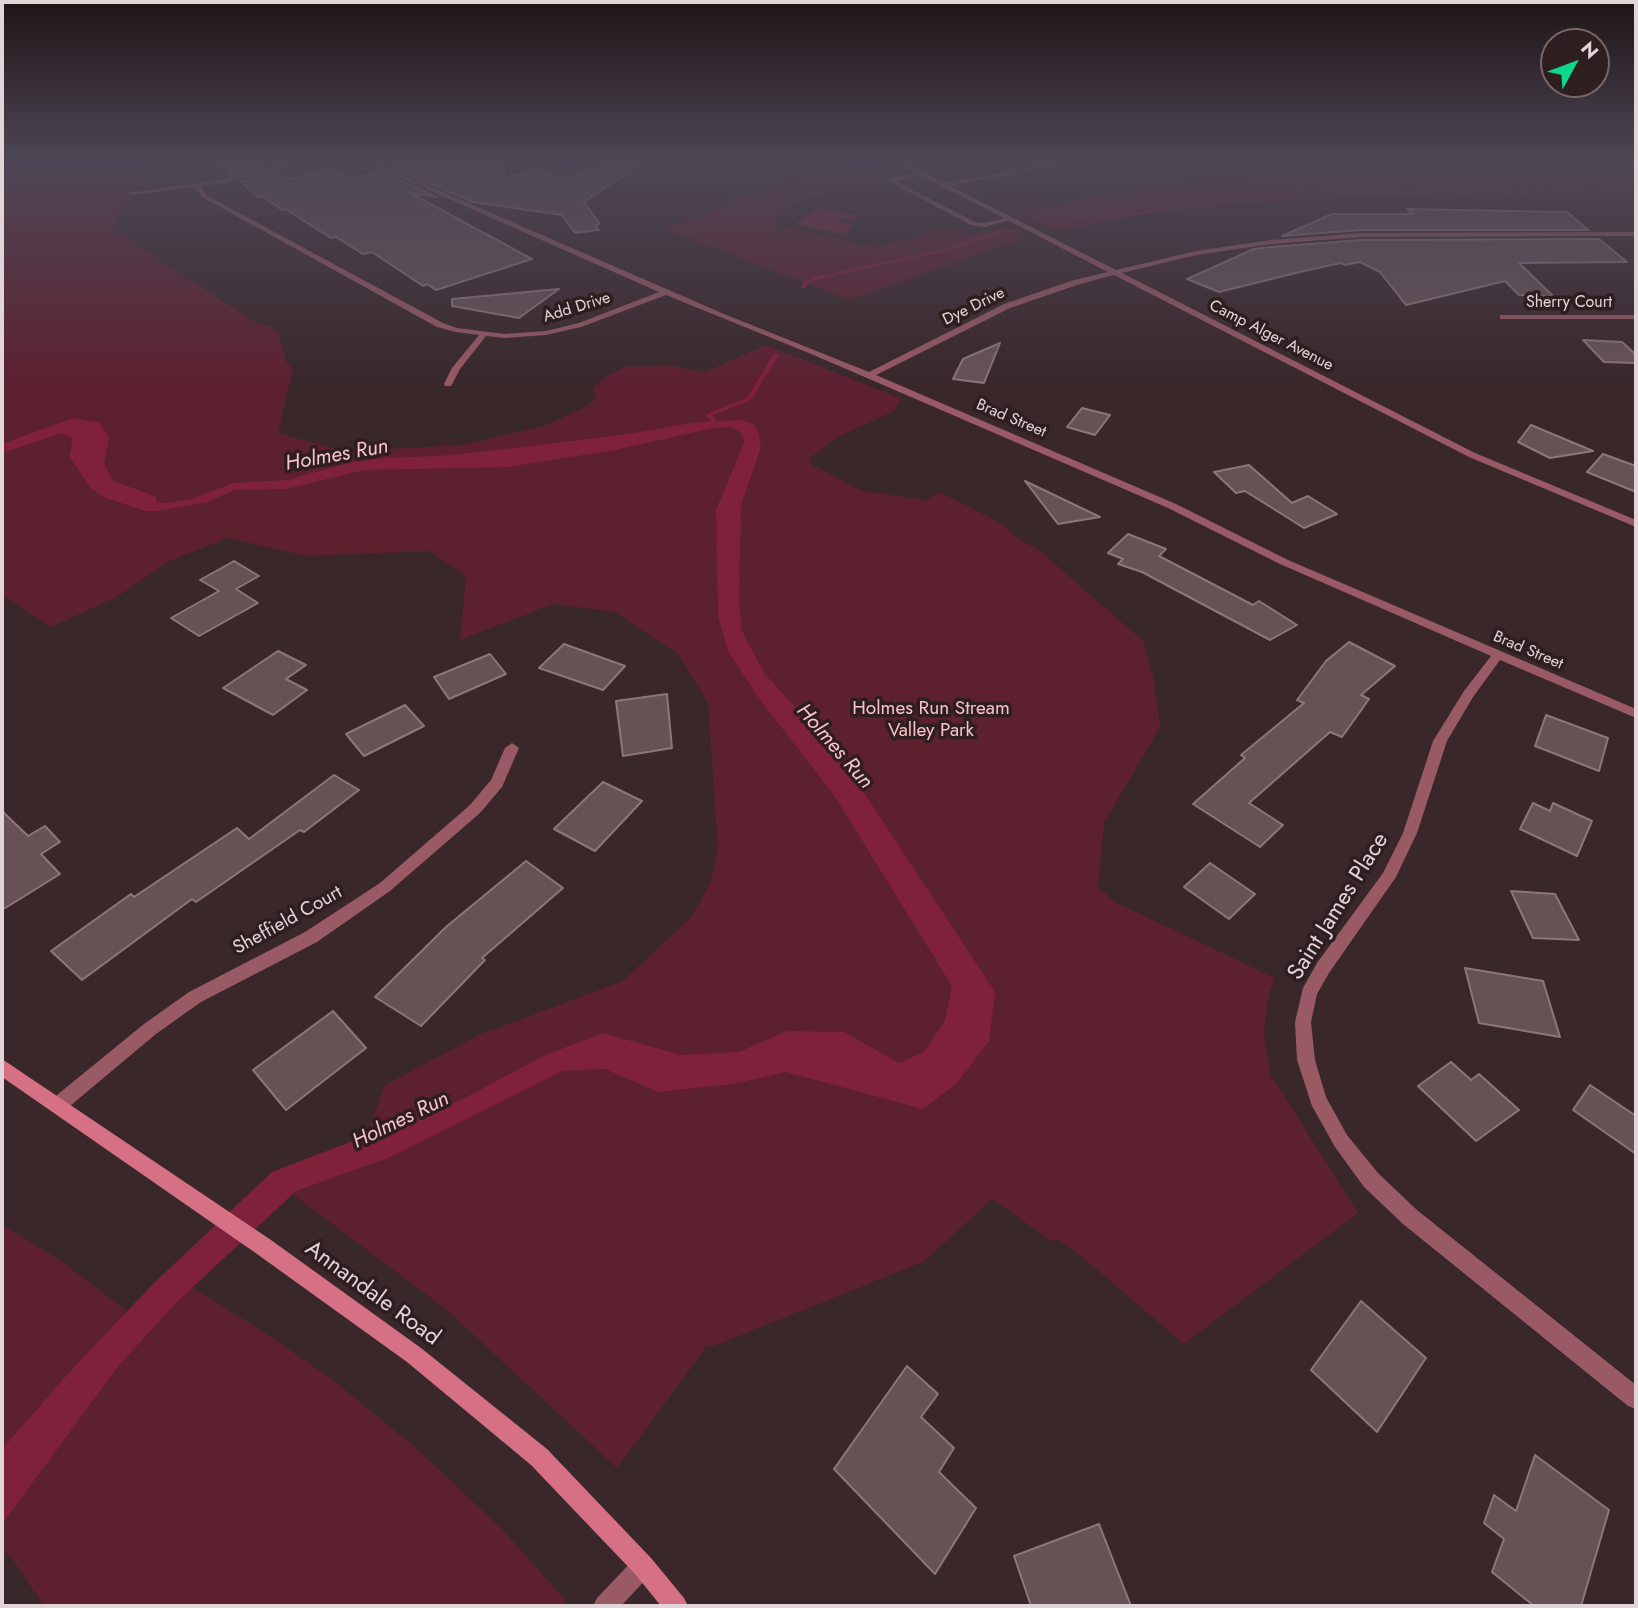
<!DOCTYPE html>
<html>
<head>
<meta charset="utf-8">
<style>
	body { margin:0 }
	#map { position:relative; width:1638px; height:1608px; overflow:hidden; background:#39272a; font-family:Jost,sans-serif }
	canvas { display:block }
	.frame { position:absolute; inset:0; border:4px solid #e2d5d7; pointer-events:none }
	.north { position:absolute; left:1540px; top:28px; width:70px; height:70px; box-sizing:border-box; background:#2f1e20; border:2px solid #776769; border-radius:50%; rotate:49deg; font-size:19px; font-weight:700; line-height:28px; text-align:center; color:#e2d5d7 }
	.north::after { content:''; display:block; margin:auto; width:24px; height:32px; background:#0cd98a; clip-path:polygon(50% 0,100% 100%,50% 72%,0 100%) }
</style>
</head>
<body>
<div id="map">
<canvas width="1638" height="1608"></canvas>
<div class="frame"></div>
<div class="north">N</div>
</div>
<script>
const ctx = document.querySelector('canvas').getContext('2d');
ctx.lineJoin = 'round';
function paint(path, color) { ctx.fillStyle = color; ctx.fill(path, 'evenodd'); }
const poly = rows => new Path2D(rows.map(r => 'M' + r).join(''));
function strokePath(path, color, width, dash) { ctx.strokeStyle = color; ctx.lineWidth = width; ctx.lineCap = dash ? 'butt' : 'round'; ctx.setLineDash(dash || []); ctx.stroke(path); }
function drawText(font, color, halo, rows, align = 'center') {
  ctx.font = font + ' Jost,sans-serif'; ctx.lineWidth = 7; ctx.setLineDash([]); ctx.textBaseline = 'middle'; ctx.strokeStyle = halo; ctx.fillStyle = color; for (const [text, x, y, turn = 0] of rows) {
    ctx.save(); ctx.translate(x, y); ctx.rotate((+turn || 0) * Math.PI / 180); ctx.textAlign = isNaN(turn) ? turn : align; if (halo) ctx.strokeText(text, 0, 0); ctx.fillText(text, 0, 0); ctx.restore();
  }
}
paint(poly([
	[2,162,145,162,125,199,129,199,112,229,255,322,272,328,279,336,287,364,293,368,278,433,332,448,351,451,461,445,544,426,587,406,597,397,592,389,607,376,624,367,671,366,705,372,766,345,902,399,894,411,838,437,809,459,809,463,863,491,927,500,940,492,1004,525,1016,537,1040,551,1143,641,1154,680,1160,727,1104,823,1098,887,1115,902,1275,978,1268,998,1264,1032,1271,1079,1273,1078,1358,1213,1184,1344,1082,1257,1057,1239,1053,1242,992,1199,925,1261,714,1346,707,1346,617,1468,447,1310,283,1187,367,1135,385,1085,481,1034,623,981,691,917,710,884,718,849,708,703,679,655,615,612,553,604,460,640,466,576,429,551,306,556,228,538,167,562,117,597,51,627,2,595],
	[526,162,620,162,570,177,557,177],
	[848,162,880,162,903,173,869,180,874,184,814,196,788,208,772,224,873,247,954,228,968,236,1004,228,1024,238,850,300,663,228,718,209,723,202],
	[1370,175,1636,176,1636,199,1345,198,1260,202,1149,213,1057,231,1018,212,1140,188,1259,177],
	[2,1225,60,1260,137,1319,190,1286,264,1332,333,1380,416,1448,502,1529,566,1601,561,1606,44,1606,7,1551,2,1560]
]), '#5d202f');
paint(poly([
	[821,208,859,216,853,220,842,218,836,221,854,226,842,234,795,224],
	[73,418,100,423,109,438,104,463,113,481,155,496,157,502,165,503,191,499,234,483,287,480,349,463,384,458,439,456,506,449,628,434,698,422,741,420,753,424,759,434,761,447,741,505,739,597,741,629,764,673,835,751,868,799,995,992,989,1041,958,1082,923,1109,786,1072,733,1084,658,1092,605,1069,562,1071,388,1158,296,1191,177,1302,120,1364,2,1524,2,1449,74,1367,155,1282,272,1172,463,1099,543,1056,603,1033,681,1055,739,1052,787,1031,844,1032,899,1063,924,1052,945,1020,952,986,834,795,761,701,728,651,718,616,716,510,745,441,740,432,730,427,713,428,615,450,508,467,364,470,286,489,235,490,208,502,158,511,145,511,103,497,91,488,69,456,73,439,62,433,2,453,2,444]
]), '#7f213b');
paint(poly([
	[1429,184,1447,187,1469,184,1529,188,1537,185,1566,190,1636,188,1636,190,1566,192,1537,187,1529,190,1469,186,1447,189,1429,186,1416,189,1330,187,1287,195,1216,199,1160,207,1155,212,1132,215,1119,213,1045,223,1043,222,1119,211,1132,213,1153,210,1159,205,1216,197,1287,193,1330,185,1416,187,1429,184],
	[1018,229,1020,231,1000,233,947,251,818,279,806,285,806,289,802,288,802,283,815,277,944,249,999,231,1018,229],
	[774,353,779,354,751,400,712,416,717,421,712,422,706,416,706,414,747,398,774,353]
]), '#7f213b');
const building = poly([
	[218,162,257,162,265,167,232,175,218,162],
	[413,162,503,162,505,178,539,169,562,179,626,162,644,162,584,202,600,224,595,225,599,230,575,233,562,215,473,202,394,168,413,162],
	[330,169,352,179,380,171,437,197,410,193,532,259,436,290,427,284,423,286,372,252,363,254,336,237,331,238,285,209,282,210,262,196,258,197,241,182,277,172,290,179,330,169],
	[1407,209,1567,212,1588,230,1361,230,1282,236,1332,214,1413,214,1407,209],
	[1599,239,1627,262,1519,263,1553,296,1519,295,1505,281,1406,305,1380,272,1360,262,1345,265,1341,263,1308,270,1219,292,1187,279,1254,249,1271,247,1361,240,1599,239],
	[559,289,519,318,452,306,452,299,559,289],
	[1583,340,1622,342,1636,355,1636,363,1604,362,1583,340],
	[1000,343,984,383,953,379,963,359,1000,343],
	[1082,408,1110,415,1095,435,1067,427,1082,408],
	[1531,425,1593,451,1550,458,1518,442,1531,425],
	[1603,454,1636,466,1636,492,1587,472,1603,454],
	[1249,465,1292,503,1308,496,1337,514,1304,528,1245,491,1236,493,1214,472,1249,465],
	[1025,481,1100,517,1058,524,1025,481],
	[1128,534,1166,549,1159,556,1253,605,1259,601,1297,625,1270,640,1142,572,1118,564,1123,559,1108,553,1128,534],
	[234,561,259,576,236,589,258,603,199,636,171,618,219,591,200,580,234,561],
	[1349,642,1395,666,1361,695,1369,699,1342,737,1330,732,1249,803,1283,825,1260,847,1193,804,1245,758,1241,755,1304,703,1297,700,1326,661,1349,642],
	[564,644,625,666,603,690,539,668,564,644],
	[278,651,306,665,286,679,307,690,273,715,223,688,278,651],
	[490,654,506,674,449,699,434,677,490,654],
	[667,694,672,748,623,756,616,701,667,694],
	[405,705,424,726,364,756,346,734,405,705],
	[1546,715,1608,738,1599,771,1535,746,1546,715],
	[334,775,359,790,304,832,300,830,196,902,192,899,82,980,51,951,131,894,134,897,237,828,249,839,334,775],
	[603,782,642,801,595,851,554,829,603,782],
	[1533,803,1550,811,1553,803,1592,821,1577,856,1520,829,1533,803],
	[2,811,28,836,45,826,60,842,41,854,60,874,2,910,2,811],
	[526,861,563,888,482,958,485,960,421,1026,375,997,446,927,526,861],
	[1210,863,1255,894,1229,919,1184,887,1210,863],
	[1511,891,1555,894,1579,940,1533,938,1511,891],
	[1465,968,1543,981,1560,1037,1479,1023,1465,968],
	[333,1011,366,1048,286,1110,253,1070,333,1011],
	[1451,1062,1471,1080,1479,1074,1519,1110,1476,1141,1418,1086,1451,1062],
	[1590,1085,1636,1116,1636,1154,1573,1110,1590,1085],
	[1361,1301,1426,1358,1377,1432,1311,1370,1361,1301],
	[907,1366,938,1394,921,1417,954,1448,939,1472,976,1508,935,1574,834,1469,907,1366],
	[1535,1455,1609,1510,1581,1606,1534,1606,1492,1572,1504,1539,1484,1523,1494,1495,1516,1511,1535,1455],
	[1099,1524,1131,1606,1031,1606,1014,1556,1099,1524]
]);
paint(building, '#665255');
strokePath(building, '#8c767a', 2);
paint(poly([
	[920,171,922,174,895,181,975,222,985,223,1010,217,1013,219,985,227,971,225,888,181,891,178,920,171]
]), '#995965');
paint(poly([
	[296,162,308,162,225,183,201,186,206,195,443,323,457,328,505,334,546,331,579,323,659,292,365,162,374,162,724,314,869,372,1004,304,1074,280,1108,272,895,162,903,162,944,183,1060,162,1075,162,950,186,1116,270,1196,251,1271,240,1361,233,1636,232,1636,236,1361,237,1271,244,1196,255,1122,273,1475,453,1636,520,1636,527,1469,457,1114,275,1080,284,1010,308,876,375,1176,504,1288,560,1636,709,1636,718,1500,660,1473,697,1447,741,1417,833,1396,877,1329,973,1317,994,1311,1022,1315,1060,1326,1097,1347,1135,1378,1173,1417,1210,1636,1385,1636,1409,1628,1406,1403,1224,1364,1187,1335,1147,1312,1106,1297,1060,1295,1022,1303,988,1317,963,1383,873,1403,833,1433,741,1464,691,1491,656,1280,564,1168,508,816,356,666,295,581,327,546,335,505,338,486,336,460,369,451,386,445,386,444,384,452,368,479,335,456,332,437,327,202,197,195,187,131,195,128,193,225,179,296,162],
	[1500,315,1636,315,1636,319,1500,319,1500,315],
	[512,743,519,748,502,787,480,813,390,891,317,942,201,1002,156,1034,64,1111,58,1113,52,1111,49,1105,52,1099,144,1024,189,992,305,932,380,883,470,805,491,780,505,748,512,743],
	[643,1554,651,1558,655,1566,651,1574,621,1606,593,1606,597,1598,635,1558,643,1554]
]), '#995965');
paint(poly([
	[2,1059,271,1240,421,1348,547,1449,651,1558,684,1598,688,1606,661,1606,635,1574,531,1465,407,1362,257,1254,2,1077,2,1059]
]), '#d67085');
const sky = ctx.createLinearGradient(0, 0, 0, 388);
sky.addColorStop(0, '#1f1517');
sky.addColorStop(0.42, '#4e4755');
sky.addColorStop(1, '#4e475500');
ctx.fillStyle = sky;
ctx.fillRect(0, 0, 1638, 388);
drawText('16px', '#e2d5d7', '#2f1e20', [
	["Sherry Court",1569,303],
	["Dye Drive",974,307,-26],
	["Add Drive",577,308,-17],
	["Camp Alger Avenue",1271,336,27],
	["Brad Street",1011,419,23],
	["Brad Street",1528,651,23]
]);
drawText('19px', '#f8c2ca', '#2f1e20', [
	["Holmes Run Stream",931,709],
	["Valley Park",931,731]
]);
drawText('19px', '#e2d5d7', '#2f1e20', [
	["Sheffield Court",288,921,-29]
]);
drawText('italic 21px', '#fbc4cd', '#2f1e20', [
	["Holmes Run",337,456,-10],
	["Holmes Run",834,747,49],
	["Holmes Run",401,1121,-26]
]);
drawText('23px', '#e2d5d7', '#2f1e20', [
	["Saint James Place",1339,907,-58],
	["Annandale Road",372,1294,36]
]);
</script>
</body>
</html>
